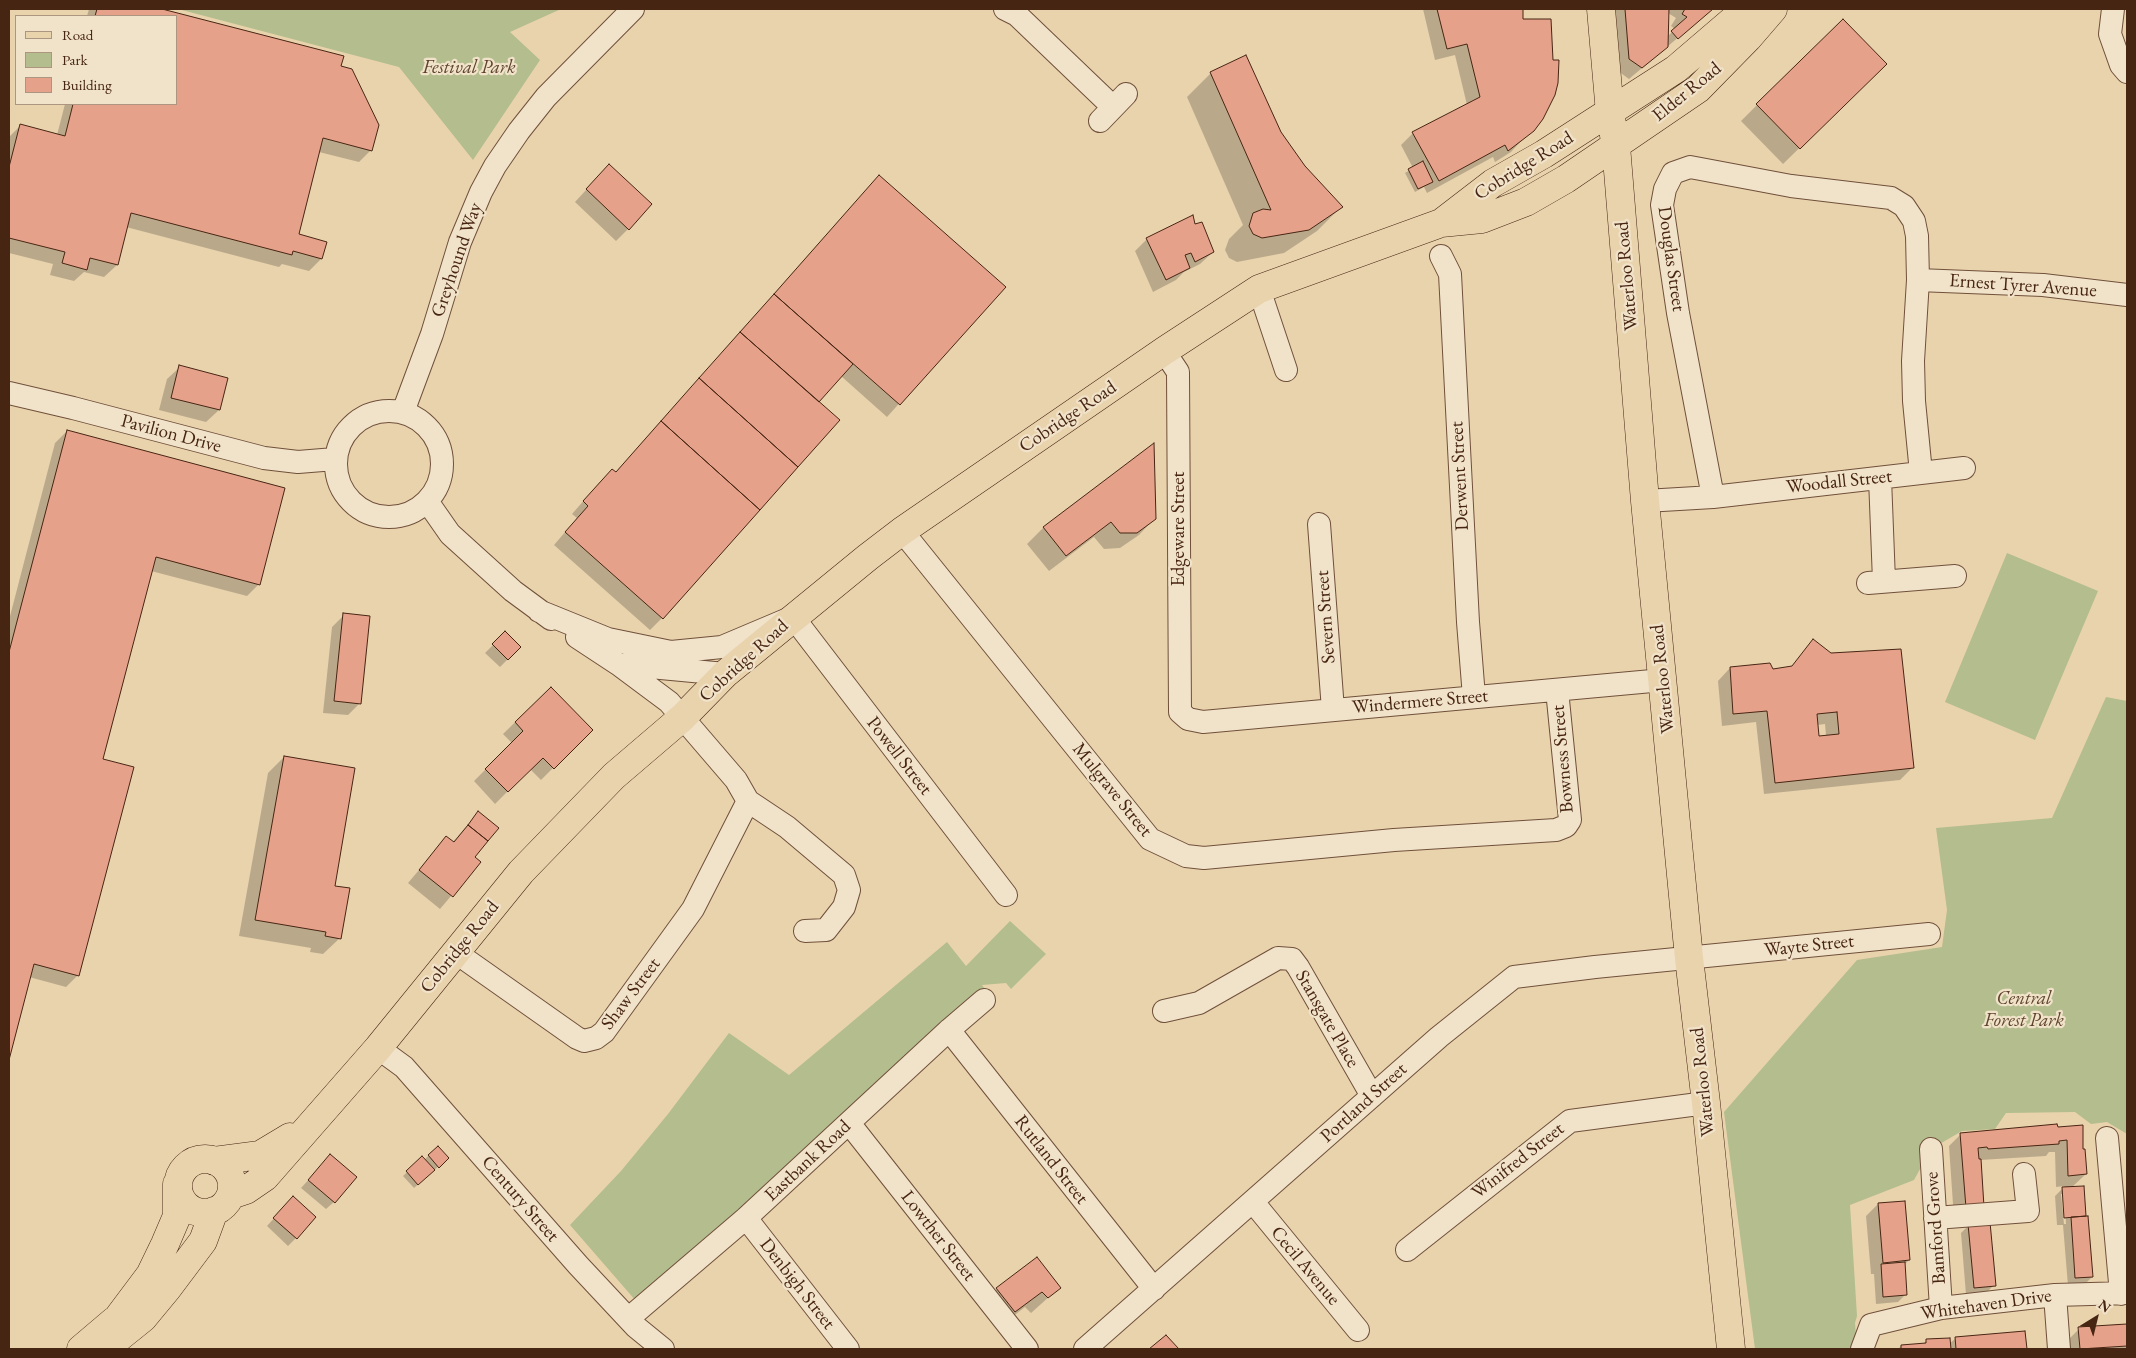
<!DOCTYPE html>
<html>
<head>
<meta charset="utf-8">
<style>
	body { margin:0 }
	#map { position:relative; width:2136px; height:1358px; overflow:hidden; background:#e9d3ad; font-family:"EB Garamond",serif }
	canvas { display:block }
	.frame { position:absolute; inset:0; border:10px solid #472513; pointer-events:none }
	.legend { position:absolute; left:15px; top:15px; width:162px; height:90px; box-sizing:border-box; background:#f1e2ca; border:1px solid #ad9681; margin:0; padding:6px 9px; list-style:none; font-size:15px; color:#472513 }
	.legend li { display:flex; align-items:center; gap:10px; height:25px }
	.legend b { width:25px; border:1px solid #ad9681 }
	.north { position:absolute; left:2071px; top:1293px; width:50px; height:50px; -webkit-text-stroke:4px #f1e2ca; paint-order:stroke; rotate:36deg; font-size:14px; font-weight:700; line-height:20px; text-align:center; color:#472513 }
	.north::after { content:''; display:block; margin:auto; width:18px; height:22px; background:#472513; clip-path:polygon(50% 0,100% 100%,50% 72%,0 100%) }
</style>
</head>
<body>
<div id="map">
<canvas width="2136" height="1358"></canvas>
<div class="frame"></div>
<ul class="legend">
<li><b style="height:6px;background:#e9d3ad"></b>Road</li>
<li><b style="height:14px;background:#b3bd8d"></b>Park</li>
<li><b style="height:14px;background:#e6a18a"></b>Building</li>
</ul>
<div class="north">N</div>
</div>
<script>
const ctx = document.querySelector('canvas').getContext('2d');
ctx.lineJoin = 'round';
function paint(path, color) { ctx.fillStyle = color; ctx.fill(path, 'evenodd'); }
const poly = rows => new Path2D(rows.map(r => 'M' + r).join(''));
function strokePath(path, color, width, dash) { ctx.strokeStyle = color; ctx.lineWidth = width; ctx.lineCap = dash ? 'butt' : 'round'; ctx.setLineDash(dash || []); ctx.stroke(path); }
function drawText(font, color, halo, rows, align = 'center') {
  ctx.font = font + ' "EB Garamond",serif'; ctx.lineWidth = 4.5; ctx.setLineDash([]); ctx.textBaseline = 'middle'; ctx.strokeStyle = halo; ctx.fillStyle = color; for (const [text, x, y, turn = 0] of rows) {
    ctx.save(); ctx.translate(x, y); ctx.rotate((+turn || 0) * Math.PI / 180); ctx.textAlign = isNaN(turn) ? turn : align; if (halo) ctx.strokeText(text, 0, 0); ctx.fillText(text, 0, 0); ctx.restore();
  }
}
paint(poly([
	[178,9,561,9,510,32,540,60,473,160,399,67],
	[2007,553,2098,591,2035,740,1945,702],
	[2106,697,2127,701,2127,1134,2107,1122,2091,1124,2075,1112,2006,1113,1995,1129,1962,1131,1931,1149,1914,1180,1850,1205,1857,1316,1855,1323,1857,1349,1755,1349,1724,1112,1857,960,1942,947,1947,910,1936,828,2052,818],
	[1010,921,1046,954,1011,989,1006,983,982,985,987,992,636,1301,570,1225,621,1171,668,1114,729,1033,789,1075,947,942,966,966]
]), '#b3bd8d');
paint(poly([
	[89,9,157,9,342,57,339,67,371,150,359,162,319,152,297,235,321,259,309,271,282,264,279,267,126,227,117,265,104,277,84,272,74,281,50,275,53,264,9,253,9,137,20,126,57,135,65,104,176,104,176,16,87,16],
	[1423,9,1522,9,1522,20,1523,139,1511,152,1495,162,1493,157,1427,193,1424,187,1415,192,1405,173,1413,168,1401,145,1413,133,1467,105,1455,55,1435,60],
	[1613,9,1712,9,1629,79,1618,71],
	[1668,13,1676,18,1671,26,1675,29,1667,37],
	[1211,73,1341,207,1317,231,1284,253,1237,262,1229,258,1225,250,1229,239,1243,225,1187,97],
	[1869,80,1783,164,1741,121,1757,105],
	[597,178,628,229,616,241,575,202],
	[867,189,1004,287,887,417,841,376,818,402,662,618,650,630,554,545,577,518,572,514,600,482,615,473],
	[1195,226,1213,252,1200,264,1184,272,1176,280,1153,292,1135,251,1147,239],
	[180,367,226,379,219,410,206,422,159,410,167,379],
	[67,431,259,584,247,596,151,571,102,760,78,975,66,987,29,977,9,1055,9,620,55,443],
	[1152,446,1155,518,1139,535,1120,548,1104,549,1094,537,1049,571,1027,544,1043,528],
	[344,615,360,703,348,715,323,713,332,627],
	[505,633,520,647,500,667,485,653],
	[1813,641,1912,768,1900,780,1764,794,1756,722,1722,726,1718,681,1730,668,1772,670,1790,668],
	[1825,724,1826,736,1818,737,1817,725],
	[550,688,591,730,541,780,530,769,495,804,474,781,512,743,503,734],
	[284,757,333,887,340,938,323,954,310,952,311,948,239,936,268,773],
	[478,813,473,858,479,863,440,909,408,883,446,838,452,843],
	[2057,1129,2082,1150,2086,1174,2071,1188,2083,1187,2092,1277,2084,1285,2068,1286,2063,1225,2057,1225,2055,1196,2065,1186,2056,1187,2055,1152,2049,1152,2046,1156,1980,1160,1983,1206,1954,1219,1949,1146,1961,1134],
	[2061,1194,2064,1194,2066,1224,2064,1224],
	[438,1147,448,1158,414,1188,403,1176,422,1158,424,1160],
	[323,1164,334,1202,326,1209,301,1188],
	[1878,1204,1909,1260,1904,1265,1906,1294,1898,1302,1876,1304,1874,1274,1871,1274,1866,1216],
	[285,1206,296,1238,288,1246,267,1226],
	[1969,1225,1994,1285,1986,1293,1966,1295,1961,1233],
	[1059,1288,1031,1313,1025,1307,998,1328,981,1305,997,1289],
	[2127,1325,2127,1349,2068,1349,2067,1341,2079,1329],
	[2024,1333,2026,1349,1898,1349,1901,1346,1922,1345,1926,1341,1949,1344,1956,1338]
]), '#0003');
const building = poly([
	[97,9,162,9,344,56,341,66,352,69,379,125,372,151,323,138,299,234,327,242,322,259,293,251,292,255,131,213,118,265,90,258,87,270,62,263,65,252,9,238,9,167,20,124,65,136,73,104,176,104,176,16,95,16,97,9],
	[1437,9,1523,9,1523,19,1551,19,1553,60,1559,60,1558,83,1555,95,1543,119,1534,131,1508,151,1505,145,1439,181,1412,132,1480,97,1467,44,1447,49,1437,9],
	[1625,9,1669,9,1668,47,1642,68,1629,59,1625,9],
	[1685,9,1713,9,1678,39,1671,31,1687,17,1682,14,1685,9],
	[1843,19,1887,64,1800,149,1756,104,1843,19],
	[1246,55,1281,132,1305,166,1343,207,1309,230,1262,238,1253,234,1249,226,1253,213,1263,209,1271,210,1210,72,1246,55],
	[1423,161,1433,182,1418,189,1408,169,1423,161],
	[609,164,652,204,629,230,586,189,609,164],
	[879,175,1006,287,900,405,774,294,879,175],
	[1193,215,1195,224,1202,222,1214,252,1195,262,1191,253,1185,255,1190,268,1166,280,1146,238,1193,215],
	[774,294,853,364,819,402,740,332,774,294],
	[740,332,840,420,798,467,699,378,740,332],
	[179,365,228,378,220,410,171,398,179,365],
	[699,378,798,467,760,510,661,421,699,378],
	[661,421,760,510,663,619,565,532,588,506,583,501,612,469,616,472,661,421],
	[67,430,285,488,260,585,156,557,103,759,134,767,79,976,34,964,9,1060,9,652,67,430],
	[1154,443,1156,519,1137,533,1120,533,1111,522,1066,556,1043,527,1154,443],
	[343,613,370,616,361,704,334,701,343,613],
	[505,631,521,647,508,660,492,644,505,631],
	[1813,639,1831,653,1901,649,1914,768,1775,783,1767,711,1733,714,1730,667,1770,663,1773,669,1792,666,1813,639],
	[1837,712,1839,734,1819,736,1817,714,1837,712],
	[551,687,593,730,554,769,543,758,508,792,485,769,523,731,515,722,551,687],
	[284,756,355,768,335,886,350,888,341,939,325,936,326,932,255,920,284,756],
	[478,811,499,828,488,841,468,825,478,811],
	[468,825,488,841,475,857,481,862,453,897,419,870,446,836,454,842,468,825],
	[2057,1124,2058,1127,2083,1125,2083,1149,2085,1149,2087,1174,2068,1176,2067,1140,2059,1141,2059,1144,1988,1149,1987,1147,1978,1148,1979,1159,1981,1159,1984,1207,1966,1208,1960,1133,2057,1124],
	[438,1146,449,1158,439,1168,428,1155,438,1146],
	[330,1154,357,1177,335,1203,308,1180,330,1154],
	[422,1156,435,1170,418,1185,406,1171,422,1156],
	[2084,1186,2086,1216,2064,1218,2062,1187,2084,1186],
	[293,1196,316,1217,297,1239,273,1218,293,1196],
	[1905,1201,1910,1260,1883,1263,1878,1203,1905,1201],
	[2088,1216,2093,1277,2075,1278,2071,1217,2088,1216],
	[1990,1222,1996,1286,1974,1288,1968,1224,1990,1222],
	[1037,1257,1061,1288,1048,1298,1042,1292,1015,1312,996,1288,1037,1257],
	[1905,1262,1907,1295,1883,1297,1881,1264,1905,1262],
	[2127,1324,2127,1346,2080,1349,2078,1327,2127,1324],
	[2025,1331,2027,1349,1956,1349,1955,1337,2025,1331],
	[1166,1335,1179,1349,1149,1349,1166,1335],
	[1950,1338,1951,1349,1901,1349,1901,1345,1926,1343,1926,1339,1950,1338]
]);
paint(building, '#e6a18a');
strokePath(building, '#472513', 1);
const street = poly([
	[1005,9,1017,15,1113,107],
	[2113,9,2110,34,2121,65,2127,72],
	[1100,121,1126,94],
	[1441,256,1450,274,1468,622,1474,697],
	[1918,280,2043,285,2127,295],
	[1259,289,1286,370],
	[1164,351,1178,372,1180,712,1188,719,1203,722,1663,680],
	[9,393,73,408,264,458,298,462,335,459],
	'336 464a53 53 0 1 1 106 0a53 53 0 1 1-106 0Z',
	[403,412,432,334,460,242,481,192,495,166,519,131,546,97,633,9],
	[1880,478,1884,581],
	[1713,497,1964,468],
	[427,501,450,534,513,591,551,619],
	[1645,501,1713,497,1678,313,1662,205,1665,189,1673,173,1690,167,1791,186,1891,198,1904,206,1914,221,1917,236,1918,280,1913,361,1914,401,1921,473],
	[1319,524,1333,710],
	[902,531,1150,839,1186,856,1204,858,1394,840,1556,830,1566,826,1570,820,1557,690],
	[1868,583,1955,576],
	[539,611,608,639,671,652,722,647,793,617,1006,895],
	[577,637,618,664,725,674],
	[618,664,669,702,736,780,748,801,787,827,844,875,849,890,844,907,826,930,805,931],
	[455,952,577,1038,584,1041,596,1038,604,1032,693,909,748,801],
	[1164,1011,1199,1003,1278,958,1292,959,1298,967,1372,1096],
	[949,1030,1154,1289],
	[378,1048,404,1067,578,1265,636,1327,663,1349],
	[849,1123,1027,1349],
	[2107,1138,2121,1294],
	[1931,1149,1941,1308],
	[1253,1202,1358,1330],
	[746,1218,848,1349],
	[1935,1218,2028,1211,2024,1174],
	[1407,1250,1570,1121,1706,1103],
	[2055,1295,2059,1349],
	[629,1318,746,1218,949,1030,984,1000],
	[1085,1349,1439,1037,1514,977,1595,967,1929,934],
	[1862,1349,1871,1325,1941,1308,2055,1295,2127,1293]
]);
const primary = poly([
	[1601,9,1610,113]
]);
const highway = poly([
	[1610,113,1616,146,1645,501,1689,958,1706,1103,1731,1349],
	[1441,223,1482,219,1526,202,1566,179,1698,89,1748,38,1773,9],
	'178 1186a27 27 0 1 1 54 0a27 27 0 1 1-54 0Z',
	[214,1161,260,1155,290,1137],
	[231,1195,246,1190,265,1177,378,1048,521,872,614,776,683,717,725,674,868,557,902,531,1164,351,1259,289,1441,223,1493,183,1544,154,1676,69,1746,9],
	[112,1343,143,1318,167,1289,203,1241,214,1211],
	[81,1349,114,1321],
	[103,1349,120,1315,150,1275,165,1244,177,1216,177,1184]
]);
strokePath(street, '#70503a', 24);
strokePath(primary, '#472513', 29);
strokePath(highway, '#472513', 29);
strokePath(street, '#f1e2ca', 22);
strokePath(primary, '#e9d3ad', 28);
strokePath(highway, '#e9d3ad', 28);
drawText('italic 19px', '#5d432b', '#f1e2ca', [
	["Festival Park",469,68],
	["Central",2024,999],
	["Forest Park",2024,1021]
]);
drawText('19px', '#472513', '#f1e2ca', [
	["Elder Road",1687,92,-39],
	["Cobridge Road",1524,166,-32],
	["Douglas Street",1671,259,82],
	["Greyhound Way",457,260,-71],
	["Waterloo Road",1627,276,-95],
	["Ernest Tyrer Avenue",2023,286,4],
	["Cobridge Road",1068,417,-34],
	["Pavilion Drive",171,434,15],
	["Derwent Street",1460,476,-93],
	["Woodall Street",1839,482,-6],
	["Edgeware Street",1179,529,-90],
	["Severn Street",1326,617,-94],
	["Cobridge Road",744,661,-42],
	["Waterloo Road",1663,679,-96],
	["Windermere Street",1420,702,-5],
	["Powell Street",899,756,52],
	["Bowness Street",1563,759,-95],
	["Mulgrave Street",1112,790,51],
	["Wayte Street",1809,946,-6],
	["Cobridge Road",460,947,-51],
	["Shaw Street",631,994,-53],
	["Stansgate Place",1327,1019,60],
	["Waterloo Road",1703,1082,-96],
	["Portland Street",1364,1103,-42],
	["Rutland Street",1051,1160,52],
	["Eastbank Road",808,1161,-43],
	["Winifred Street",1518,1161,-38],
	["Century Street",520,1199,49],
	["Bamford Grove",1936,1228,-94],
	["Lowther Street",938,1236,52],
	["Cecil Avenue",1305,1266,50],
	["Denbigh Street",797,1284,52],
	["Whitehaven Drive",1986,1305,-8]
]);
</script>
</body>
</html>
